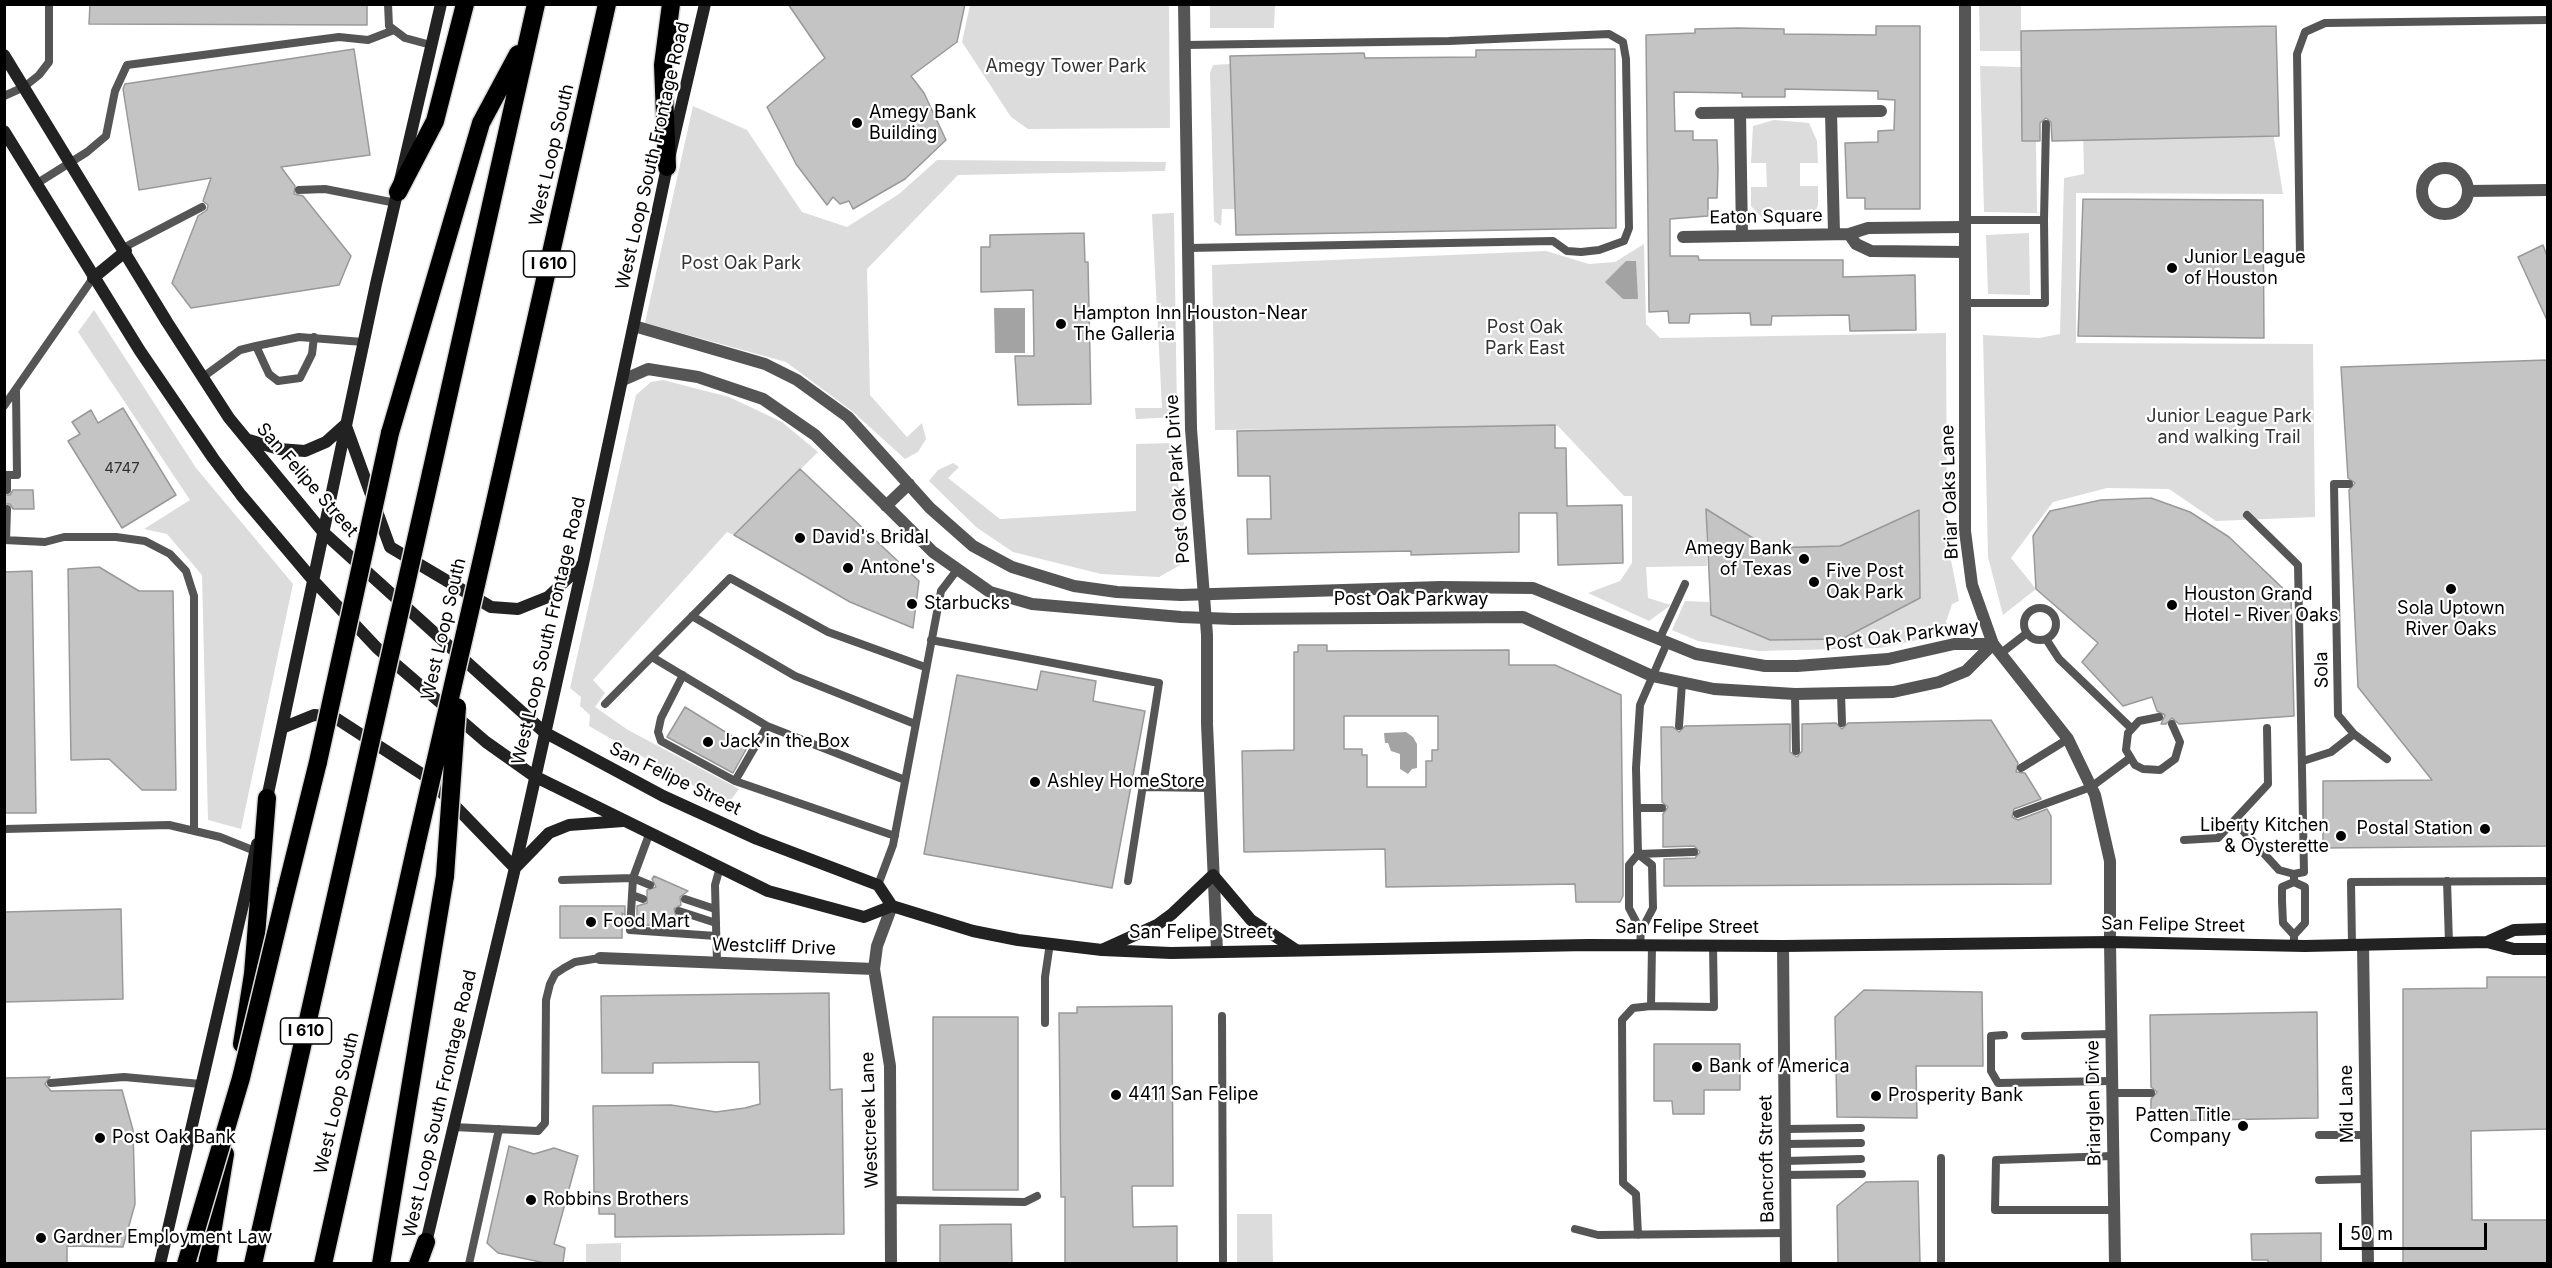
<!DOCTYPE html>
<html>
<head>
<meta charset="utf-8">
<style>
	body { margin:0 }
	#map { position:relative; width:2552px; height:1268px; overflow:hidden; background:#fff; font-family:Inter,sans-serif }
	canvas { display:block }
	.frame { position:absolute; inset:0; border:6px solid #000; pointer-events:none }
	.scale { position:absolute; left:2339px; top:1223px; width:148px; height:27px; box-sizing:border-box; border:3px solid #000; border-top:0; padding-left:8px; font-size:18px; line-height:21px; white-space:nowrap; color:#000; -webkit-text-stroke:4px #fff; paint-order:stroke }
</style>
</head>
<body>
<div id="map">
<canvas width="2552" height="1268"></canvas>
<div class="frame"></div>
<div class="scale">50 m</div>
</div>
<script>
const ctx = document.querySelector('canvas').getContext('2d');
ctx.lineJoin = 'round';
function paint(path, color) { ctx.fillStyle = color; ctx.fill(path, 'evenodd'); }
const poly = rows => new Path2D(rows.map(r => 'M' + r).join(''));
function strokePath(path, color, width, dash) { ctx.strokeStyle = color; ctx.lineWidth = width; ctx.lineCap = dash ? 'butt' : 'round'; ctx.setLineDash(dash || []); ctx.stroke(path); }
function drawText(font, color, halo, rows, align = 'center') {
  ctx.font = font + ' Inter,sans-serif'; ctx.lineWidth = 4.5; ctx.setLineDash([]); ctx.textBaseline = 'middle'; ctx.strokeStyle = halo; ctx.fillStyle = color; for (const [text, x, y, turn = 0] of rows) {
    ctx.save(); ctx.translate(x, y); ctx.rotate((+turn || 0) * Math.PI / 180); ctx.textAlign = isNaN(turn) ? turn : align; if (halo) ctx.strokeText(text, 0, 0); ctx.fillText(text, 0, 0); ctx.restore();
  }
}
paint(poly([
	[970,5,1169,5,1170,128,1028,129,1011,117,962,42],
	[1210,5,1275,5,1274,28,1210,28],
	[1979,5,2021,6,2021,51,1980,51],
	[1230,64,1235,209,1222,209,1221,226,1214,221,1210,73,1213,65],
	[1980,66,2021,67,2036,141,2037,213,1984,212],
	[693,106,747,130,802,212,847,227,899,194,937,160,1166,162,1165,171,958,175,867,269,870,395,907,437,922,423,926,439,918,452,905,459,852,411,786,362,645,323],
	[1774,120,1809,123,1817,141,1818,163,1800,163,1800,186,1818,186,1818,205,1812,221,1764,220,1751,206,1751,187,1767,187,1766,163,1751,163,1753,126],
	[2272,126,2283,194,2076,193,2076,343,2313,344,2315,517,2216,521,2169,489,2107,488,2053,502,2011,558,2036,589,2003,615,1988,557,1983,335,2039,338,2060,334,2064,178,2084,174,2083,128],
	[1174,213,1177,417,1136,419,1135,408,1162,408,1152,214],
	[2029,233,2030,295,1988,294,1986,235],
	[1644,244,1646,324,1660,338,1946,333,1947,512,1950,555,1959,601,1952,604,1946,622,1950,628,1922,639,1880,648,1758,651,1698,641,1672,630,1685,601,1709,602,1711,615,1770,640,1919,510,1840,546,1769,548,1706,510,1707,566,1646,567,1648,598,1671,605,1649,621,1588,593,1620,581,1632,563,1632,496,1624,496,1558,426,1215,430,1212,265,1546,251,1589,264,1615,262],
	[94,310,196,468,293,584,241,829,208,820,202,575,167,534,144,529,190,500,78,332],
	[663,380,729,397,782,422,818,452,734,535,727,532,593,680,605,693,595,707,628,730,739,789,727,805,589,726,590,715,580,706,581,697,570,688,636,395,651,382],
	[1172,443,1187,544,1184,563,1159,577,1101,574,1013,552,976,527,929,481,938,470,953,463,959,467,948,478,1000,519,1136,511,1136,444],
	[1237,1214,1272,1214,1273,1263,1237,1263],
	[621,1243,621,1263,586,1263,586,1244]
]), '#dcdcdc');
paint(poly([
	[1626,261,1636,261,1638,299,1623,299,1605,282],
	[994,308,1025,308,1025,353,995,353],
	[1406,732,1413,737,1417,744,1417,768,1412,769,1408,774,1400,769,1400,754,1391,751,1388,743,1385,743,1384,733]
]), '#a3a3a3');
const building = poly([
	[90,4,367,4,367,25,89,24,90,4],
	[788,4,965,4,957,42,911,76,924,93,946,140,905,179,853,209,849,201,840,204,833,197,827,205,796,164,767,107,825,58,788,4],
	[1876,26,1920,26,1920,209,1865,209,1865,198,1847,198,1845,143,1878,142,1878,131,1894,130,1895,100,1878,99,1878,91,1785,89,1785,97,1742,97,1742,93,1674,92,1675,131,1693,131,1693,140,1717,140,1718,170,1717,198,1708,198,1708,216,1670,219,1670,256,1698,256,1699,260,1843,260,1843,277,1915,275,1916,330,1850,331,1849,315,1772,316,1771,325,1751,325,1750,313,1690,314,1689,323,1669,323,1668,311,1649,312,1646,35,1695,33,1695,29,1738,28,1784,29,1784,34,1876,35,1876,26],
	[2276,26,2279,136,2052,141,2051,122,2046,118,2040,123,2040,141,2022,141,2021,31,2276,26],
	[354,49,370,155,281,167,295,186,294,194,303,196,351,256,339,285,191,308,172,283,198,216,207,210,208,205,203,201,211,178,139,190,123,89,125,84,354,49],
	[1615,49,1616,228,1236,235,1230,56,1364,53,1365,58,1476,57,1476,50,1615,49],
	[2083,199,2263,200,2264,338,2078,336,2083,199],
	[1084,233,1085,262,1088,262,1091,404,1018,405,1015,356,1034,356,1033,290,981,292,981,247,990,247,990,235,1084,233],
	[2543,245,2547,256,2547,320,2518,257,2543,245],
	[2547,360,2547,846,2323,848,2323,781,2432,780,2358,687,2349,490,2355,483,2348,478,2341,367,2547,360],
	[123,408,176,495,122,528,68,441,80,434,72,422,91,410,98,423,123,408],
	[1555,425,1555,448,1566,448,1567,506,1622,505,1623,563,1558,565,1557,513,1519,513,1519,552,1411,555,1411,551,1248,554,1247,519,1271,519,1270,476,1238,476,1237,431,1555,425],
	[800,469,919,581,913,628,850,602,734,535,800,469],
	[13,490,33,490,34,509,13,509,10,504,4,504,4,495,10,495,13,490],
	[2151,498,2190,512,2229,537,2291,596,2294,716,2179,724,2172,718,2166,724,2161,724,2165,715,2157,711,2152,697,2123,706,2082,662,2098,643,2036,589,2033,536,2050,511,2101,500,2151,498],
	[1706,509,1769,548,1840,546,1919,510,1920,598,1842,639,1770,640,1711,615,1706,509],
	[99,567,139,591,173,591,176,790,142,790,109,759,71,760,68,569,99,567],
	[32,571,36,813,4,813,4,572,32,571],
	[1298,645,1327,645,1327,651,1509,650,1509,665,1555,665,1621,695,1623,864,1623,896,1620,902,1576,902,1575,884,1386,887,1385,849,1244,852,1242,751,1294,750,1294,652,1298,652,1298,645],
	[1344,716,1438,716,1438,750,1432,750,1432,761,1426,761,1426,787,1367,787,1367,755,1362,755,1362,749,1344,749,1344,716],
	[1041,671,1096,681,1093,701,1145,711,1112,888,924,854,957,675,1037,690,1041,671],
	[685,707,748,746,733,773,667,737,685,707],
	[1991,720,2018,763,2016,772,2025,773,2041,799,2014,809,2012,817,2018,820,2047,809,2051,816,2051,884,1664,886,1664,859,1695,858,1700,852,1694,846,1663,847,1663,814,1668,807,1662,802,1661,727,1673,727,1679,732,1685,726,1790,724,1790,752,1797,757,1802,751,1802,724,1836,723,1842,729,1848,723,1991,720],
	[654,876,688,891,680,897,681,905,674,909,676,916,671,927,646,925,637,921,637,906,647,903,647,890,656,887,652,879,654,876],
	[560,906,625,906,625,915,622,913,622,938,560,938,560,906],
	[121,909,123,999,4,1002,4,912,121,909],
	[2487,977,2547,977,2547,1129,2471,1131,2472,1220,2547,1220,2547,1263,2403,1263,2403,989,2487,988,2487,977],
	[1864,990,1982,992,1983,1066,1916,1066,1917,1118,1837,1117,1835,1017,1864,990],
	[829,993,830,1090,842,1089,844,1234,615,1237,615,1214,599,1214,599,1192,594,1192,593,1106,671,1105,716,1112,745,1108,760,1104,759,1062,653,1063,653,1073,602,1073,601,996,829,993],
	[1172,1006,1173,1186,1132,1186,1133,1227,1177,1226,1177,1263,1065,1263,1065,1197,1061,1197,1059,1013,1077,1013,1077,1007,1172,1006],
	[2317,1012,2318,1118,2151,1121,2151,1099,2157,1092,2151,1087,2150,1015,2317,1012],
	[933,1017,1018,1017,1018,1190,933,1190,933,1017],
	[1654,1044,1740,1044,1740,1090,1704,1090,1704,1114,1673,1114,1672,1101,1654,1101,1654,1044],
	[50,1077,45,1084,51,1091,122,1090,133,1130,135,1204,123,1247,67,1246,67,1263,4,1263,4,1078,50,1077],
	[509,1146,534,1154,554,1148,578,1156,554,1244,565,1248,563,1263,545,1263,498,1253,487,1243,509,1146],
	[1918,1181,1920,1263,1838,1263,1837,1206,1866,1182,1918,1181],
	[1011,1224,1012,1263,940,1263,940,1225,1011,1224],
	[2321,1233,2321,1263,2268,1263,2268,1260,2252,1260,2251,1234,2321,1233]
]);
paint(building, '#c4c4c4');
strokePath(building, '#999', 1.5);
const motorway = poly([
	[667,167,663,65,671,4],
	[398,192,435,121,465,4],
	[390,433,481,123,518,54],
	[431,473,536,4],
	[490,524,607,4],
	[286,891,318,762],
	[242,1044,253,974,267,798],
	[207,1264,225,1154],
	[253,1264,358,798],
	[323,1264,416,846],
	[381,1264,445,876],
	[418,1264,426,1242]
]);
strokePath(motorway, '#dbdbdb', 21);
strokePath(poly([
	[388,4,389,26,405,38,431,45],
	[1185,45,1449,41,1609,34,1623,42,1626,59,1629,228,1624,241,1599,250,1581,252,1567,251,1553,241,1188,248],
	[4,96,24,87,39,75,49,62,49,4],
	[36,184,87,152,106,136,115,91,127,65,339,37,368,40,394,30],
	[299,190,325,189,396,203],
	[1965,220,2044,220,2045,303,1965,303],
	[2044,220,2046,124],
	[123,248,202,207],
	[2300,258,2297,54,2305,32,2325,23,2548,20],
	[256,346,269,374,278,381,300,378,312,354,314,337],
	[203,377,240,350,256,346,299,337,363,342],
	[4,406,93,278],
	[4,475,17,475,16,391],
	[7,475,7,490],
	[2247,515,2298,565,2304,872,2294,874],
	[4,540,45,542,64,537,116,537,145,541,170,554,186,571,194,596,194,830],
	[6,540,7,509],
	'2024 624a16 16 0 1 1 32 0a16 16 0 1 1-32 0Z',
	[692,616,795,676,915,724],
	[2046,639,2059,659,2131,728],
	[931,640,1159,683,1128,881],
	[1659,640,1685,584],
	[2000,654,2027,633],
	[652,657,767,726,905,780],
	[683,675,661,718,658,732,661,741,735,781,895,836],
	[1841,693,1842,723],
	[1795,694,1796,751],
	[605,704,730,578,828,632,925,667],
	[2159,717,2139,721,2128,733,2126,750,2135,765,2143,769,2160,770,2175,759,2180,742,2172,724],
	[1679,726,1682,683],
	[2354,734,2387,759],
	[2303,761,2331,752,2354,734,2338,715,2334,484,2349,484],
	[2021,768,2068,739],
	[735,781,767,726],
	[1143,787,1210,788],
	[1637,808,1662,808],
	[2017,814,2091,787,2130,758],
	[2234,821,2279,870,2294,874,2294,882],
	[4,829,169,825,220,837,255,851],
	[650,832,633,878,630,930,716,936],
	[2184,840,2218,838,2268,784,2267,728],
	[1638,854,1652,865,1653,908,1641,931,1640,946],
	[1638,854,1694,852],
	[562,880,633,878,650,885],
	[2447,881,2449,943],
	[2294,882,2305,887,2305,923,2294,935,2294,946],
	[2294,882,2282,887,2282,901,2283,923,2294,935],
	[878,885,893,845,941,591,957,570],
	[632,895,643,899],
	[685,899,715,909],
	[679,911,716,923],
	[1641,931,1629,908,1629,865,1638,854,1636,768,1640,705,1667,643],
	[2352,945,2351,882,2548,881],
	[1652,946,1651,1006,1714,1007,1713,946],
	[717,963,715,885,720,867],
	[1222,1016,1223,1264],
	[1045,1023,1045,977,1050,943],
	[2004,1035,1991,1036,1991,1071,1998,1083,2112,1081],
	[2025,1036,2112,1034],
	[51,1083,124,1077,201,1084],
	[2112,1093,2151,1093],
	[453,1127,538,1131,545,1123,546,1000,550,984,555,974,564,968,575,962,600,958],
	[1785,1129,1861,1128],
	[2319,1135,2366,1135],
	[1785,1144,1861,1143],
	[2113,1156,1996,1160,1995,1210,2114,1210],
	[1941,1158,1941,1264],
	[1785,1161,1861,1159],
	[1785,1175,1862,1174],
	[2319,1180,2366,1179],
	[890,1200,1025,1202,1037,1196],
	[1575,1229,1598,1235,1786,1233],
	[1638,1235,1636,1194,1623,1183,1622,1020,1633,1008,1651,1006],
	[469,1264,499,1129]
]), '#555', 8);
strokePath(poly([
	[1831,112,1834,233],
	[1701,113,1881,111],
	[1740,113,1742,235],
	'2422 191a23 23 0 1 1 46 0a23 23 0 1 1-46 0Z',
	[2468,191,2548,190],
	[1849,234,1856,244,1871,251,1965,252],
	[1683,237,1849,234,1868,228,1965,227],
	[634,326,765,364,797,380,848,417,930,508,973,546,1012,567,1074,586,1117,592,1181,595,1441,587,1533,588,1696,654,1765,666,1797,666,1888,659,1954,644,1993,644],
	[623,380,648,369,698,377,763,399,815,435,933,552,990,592,1032,604,1181,617,1233,619,1523,617,1652,676,1714,689,1795,694,1893,692,1939,682,1966,671,1993,644],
	[886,506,909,484],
	[2110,942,2115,1264],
	[1783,946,1786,1264],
	[600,958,874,969],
	[891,1264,890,1066,874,969,877,946,892,906]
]), '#555', 12);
strokePath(poly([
	[1184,4,1191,429,1207,635,1207,724,1217,951],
	[1965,4,1965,531,1972,585,1993,644,2068,739,2095,795,2110,861,2110,942],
	[2363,945,2368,1264]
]), '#555', 12);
strokePath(poly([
	[4,55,167,322,229,418,323,532,544,732,663,796,757,839,878,885,892,906],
	[4,131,140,351,213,458,241,495,313,580,377,648,486,742,534,776,768,891,864,917,892,906,973,931,1018,940,1102,950,1171,953,1588,945,1783,946,2110,942,2305,946,2487,942,2514,949,2548,949],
	[93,278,126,251],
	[346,426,390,547,491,607,518,609,548,597,583,564],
	[249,440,279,449,305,451,326,442,346,424],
	[282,728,314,715,334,717,428,778,515,868],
	[266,803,376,284,441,4],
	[516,867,549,833,569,825,623,821],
	[2487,942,2514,930,2548,929],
	[1104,949,1157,925,1172,914,1213,875,1251,920,1296,950],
	[425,1247,515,868,583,564,667,167,705,4],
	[160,1264,257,844]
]), '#222', 12);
strokePath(motorway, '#000', 18);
const motorwayBridge = poly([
	[318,762,390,433],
	[358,798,431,473],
	[416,846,490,524],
	[445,876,457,707],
	[186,1264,241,1078,286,891]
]);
strokePath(motorwayBridge, '#dbdbdb', 21, []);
strokePath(motorwayBridge, '#000', 18);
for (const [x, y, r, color] of [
	[857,123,6,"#000"],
	[2172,268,6,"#000"],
	[1061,324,6,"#000"],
	[800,538,6,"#000"],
	[1804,559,6,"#000"],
	[848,568,6,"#000"],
	[1814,582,6,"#000"],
	[2451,589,6,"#000"],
	[912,604,6,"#000"],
	[2172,605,6,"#000"],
	[708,742,6,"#000"],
	[1035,782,6,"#000"],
	[2485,829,6,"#000"],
	[2341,836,6,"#000"],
	[591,922,6,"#000"],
	[1697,1067,6,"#000"],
	[1116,1095,6,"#000"],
	[1876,1096,6,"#000"],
	[2243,1126,6,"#000"],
	[100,1138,6,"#000"],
	[531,1200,6,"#000"],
	[41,1238,6,"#000"]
]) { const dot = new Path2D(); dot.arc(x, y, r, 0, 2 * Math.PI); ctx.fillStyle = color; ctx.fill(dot); strokePath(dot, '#fff', 2); }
drawText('15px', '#313131', null, [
	["4747",122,468]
]);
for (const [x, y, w] of [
	[549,264,51],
	[306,1031,51]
]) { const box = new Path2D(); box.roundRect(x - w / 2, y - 13, w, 26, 4.5); ctx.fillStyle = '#fff'; ctx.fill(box); strokePath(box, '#000', 1.5); }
drawText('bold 16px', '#000', null, [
	["I 610",549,264],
	["I 610",306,1031]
]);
drawText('18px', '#333', '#fff', [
	["Amegy Tower Park",1066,67],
	["Post Oak Park",741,264],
	["Post Oak",1525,328],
	["Park East",1525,349],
	["Junior League Park",2229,417],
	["and walking Trail",2229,438]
]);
drawText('18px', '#000', '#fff', [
	["Amegy Bank",869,113],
	["Building",869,134],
	["Junior League",2184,258],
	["of Houston",2184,279],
	["Hampton Inn Houston-Near",1073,314],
	["The Galleria",1073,335],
	["David's Bridal",812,538],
	["Amegy Bank",1792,549,"right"],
	["of Texas",1792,570,"right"],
	["Antone's",860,568],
	["Five Post",1826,572],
	["Oak Park",1826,593],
	["Houston Grand",2184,595],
	["Hotel - River Oaks",2184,616],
	["Starbucks",924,604],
	["Sola Uptown",2451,609,"center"],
	["River Oaks",2451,630,"center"],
	["Jack in the Box",720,742],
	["Ashley HomeStore",1047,782],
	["Liberty Kitchen",2329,826,"right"],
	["& Oysterette",2329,847,"right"],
	["Postal Station",2473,829,"right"],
	["Food Mart",603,922],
	["Bank of America",1709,1067],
	["4411 San Felipe",1128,1095],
	["Prosperity Bank",1888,1096],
	["Patten Title",2231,1116,"right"],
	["Company",2231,1137,"right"],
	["Post Oak Bank",112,1138],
	["Robbins Brothers",543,1200],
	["Gardner Employment Law",53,1238]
], 'left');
drawText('18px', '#000', '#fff', [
	["West Loop South",552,155,-77],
	["West Loop South Frontage Road",653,156,-77],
	["Eaton Square",1766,217,-1],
	["Post Oak Park Drive",1178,479,-94],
	["San Felipe Street",307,480,49],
	["Briar Oaks Lane",1950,492,-92],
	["Post Oak Parkway",1411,600],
	["West Loop South",444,629,-77],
	["West Loop South Frontage Road",549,631,-77],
	["Post Oak Parkway",1902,636,-7],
	["Sola",2322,670,-91],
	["San Felipe Street",675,779,26],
	["San Felipe Street",2173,925,1],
	["San Felipe Street",1687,928],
	["San Felipe Street",1201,933],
	["Westcliff Drive",774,947,2],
	["West Loop South",337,1103,-77],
	["Briarglen Drive",2094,1103,-91],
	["West Loop South Frontage Road",440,1104,-77],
	["Mid Lane",2347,1104,-91],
	["Westcreek Lane",870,1120,-92],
	["Bancroft Street",1767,1159,-91]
]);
</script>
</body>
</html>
